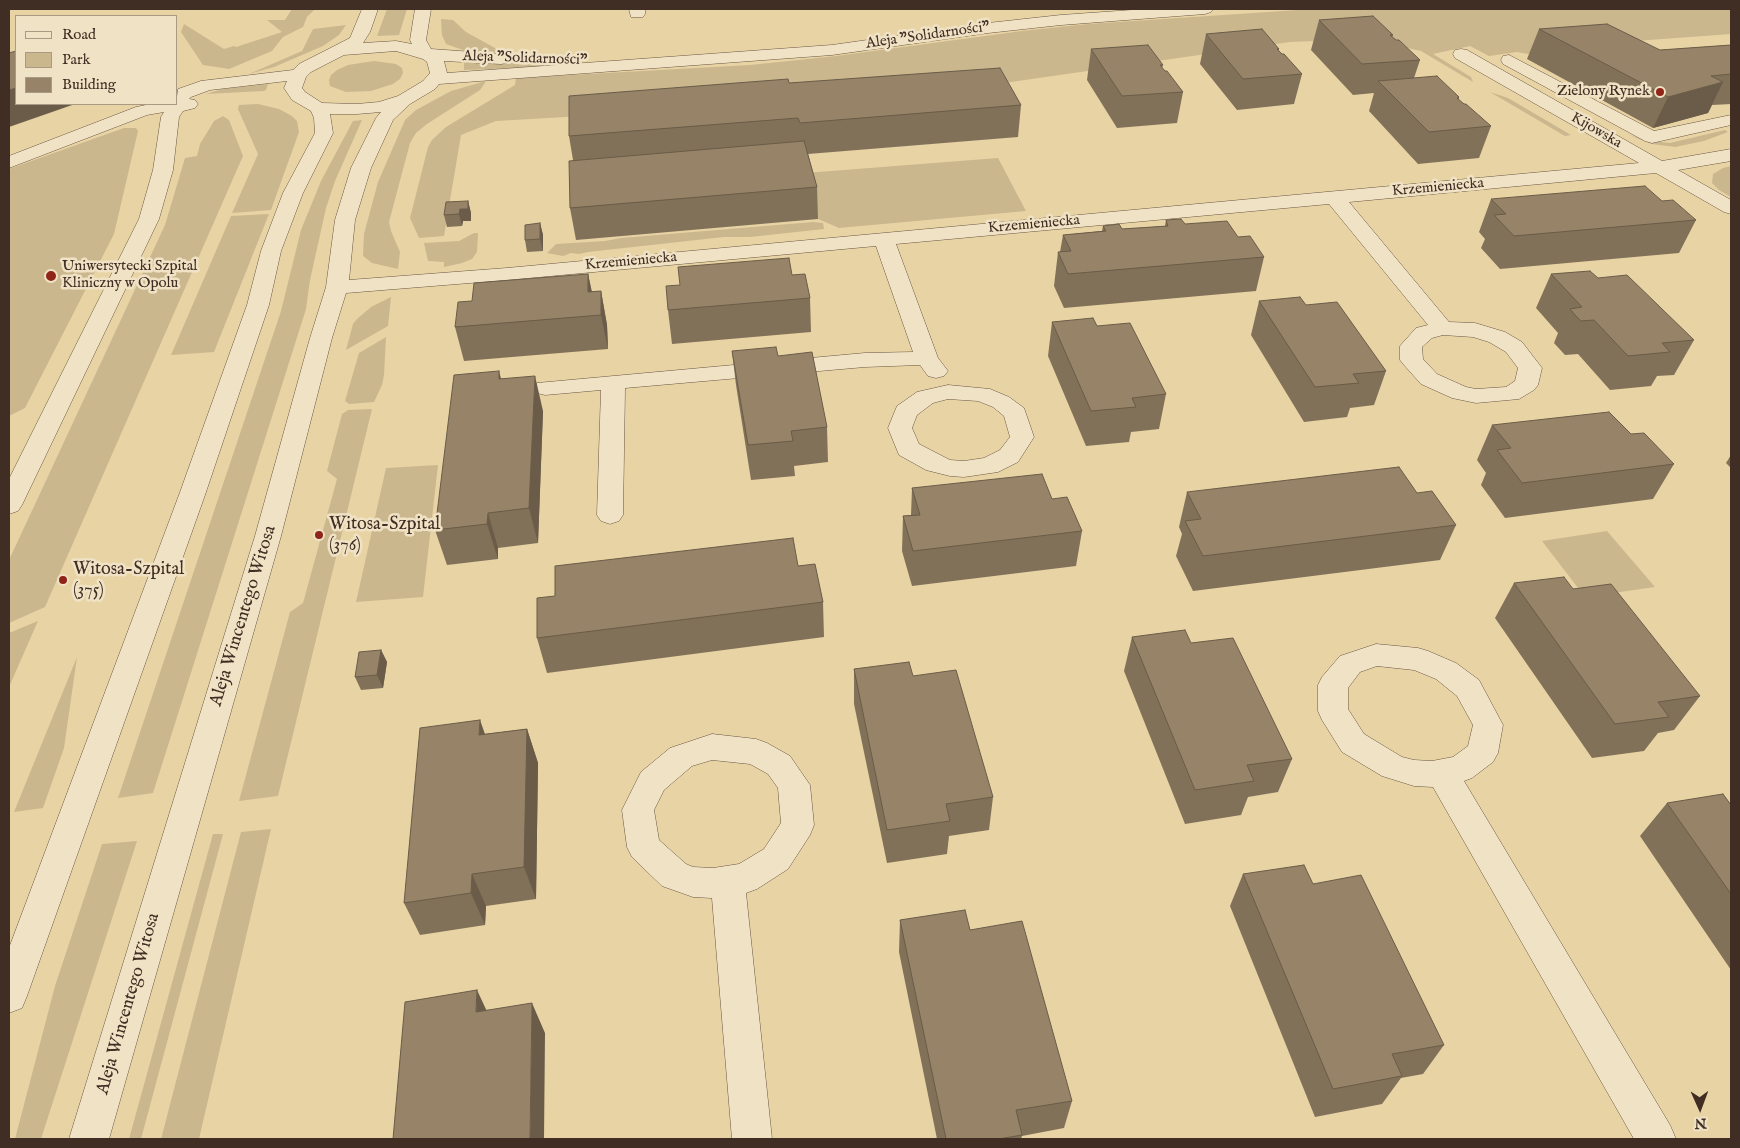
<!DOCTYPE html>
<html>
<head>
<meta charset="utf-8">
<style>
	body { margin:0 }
	#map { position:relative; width:1740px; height:1148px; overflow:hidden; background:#e8d3a4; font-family:"IM FELL English",serif }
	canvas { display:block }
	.frame { position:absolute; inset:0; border:10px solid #402d24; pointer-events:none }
	.legend { position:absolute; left:15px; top:15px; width:162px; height:90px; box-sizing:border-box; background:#f0e2c4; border:1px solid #aa9a84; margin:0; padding:6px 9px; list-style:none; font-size:15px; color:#402d24 }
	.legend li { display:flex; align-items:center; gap:10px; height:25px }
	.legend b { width:25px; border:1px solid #aa9a84 }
	.north { position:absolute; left:1675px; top:1083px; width:50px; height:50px; -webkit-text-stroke:4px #f0e2c4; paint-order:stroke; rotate:178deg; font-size:14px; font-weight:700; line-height:20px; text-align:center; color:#402d24 }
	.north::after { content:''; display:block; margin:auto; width:18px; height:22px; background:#402d24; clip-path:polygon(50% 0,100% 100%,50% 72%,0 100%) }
</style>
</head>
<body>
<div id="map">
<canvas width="1740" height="1148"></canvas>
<div class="frame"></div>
<ul class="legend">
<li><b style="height:6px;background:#f0e2c4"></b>Road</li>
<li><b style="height:14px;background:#cbb78e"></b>Park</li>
<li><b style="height:14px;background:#978367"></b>Building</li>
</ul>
<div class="north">N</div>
</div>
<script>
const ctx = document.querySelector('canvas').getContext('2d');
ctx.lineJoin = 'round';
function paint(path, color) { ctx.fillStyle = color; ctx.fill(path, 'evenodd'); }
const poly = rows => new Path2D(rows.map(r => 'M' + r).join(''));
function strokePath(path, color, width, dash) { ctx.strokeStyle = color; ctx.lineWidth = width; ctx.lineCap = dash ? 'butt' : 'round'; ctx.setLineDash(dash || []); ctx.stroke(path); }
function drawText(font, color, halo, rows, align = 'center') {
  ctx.font = font + ' "IM FELL English",serif'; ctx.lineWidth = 5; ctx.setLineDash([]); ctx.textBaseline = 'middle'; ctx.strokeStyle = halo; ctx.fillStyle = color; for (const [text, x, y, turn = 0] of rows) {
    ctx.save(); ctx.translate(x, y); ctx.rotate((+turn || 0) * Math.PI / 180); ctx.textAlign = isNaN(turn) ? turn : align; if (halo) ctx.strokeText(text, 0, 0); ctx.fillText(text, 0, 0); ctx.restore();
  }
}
paint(poly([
	[292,9,315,9,307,17,303,27,283,37,272,51,229,69,203,65,181,32,184,24,224,49,234,46,236,47,282,32,267,20,285,20],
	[387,9,407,9,399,35,377,36],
	[1313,9,1731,9,1731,34,1581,45,1588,50,1528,54,1517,52,1489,56,1470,46,1433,54,1471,77,1473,82,1421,51,1368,39,1290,42,899,98,496,121,461,135,444,236,419,238,410,218,428,147,432,140,446,127,515,85,516,78,750,65,836,56,1022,31,1088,24],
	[441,19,453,20,466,32,495,48,497,51,496,53,466,51,446,44,442,35],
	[346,25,339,35,323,46,274,67,249,74,302,51,313,29],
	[374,61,396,64,402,68,403,73,400,79,393,84,371,91,346,92,330,86,329,80,331,75,337,70,348,65],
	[464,63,543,63,547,65,543,67,464,70],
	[486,81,480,90,427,124,416,133,410,143,389,222,391,231,400,252,398,269,372,263,363,256,364,234,378,182,405,120,416,110,451,91],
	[268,84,266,90,264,91,206,94,222,89],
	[1490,92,1508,98,1571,135,1565,136],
	[258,104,279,109,292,116,297,121,299,132,271,210,232,213,258,154,238,109,239,105],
	[223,116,229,120,243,156,45,607,9,623,9,560,165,225,185,158,197,156,200,144,214,121],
	[362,120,335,181,326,208,310,280,306,309,153,793,118,798,281,311,301,230,321,181,353,121],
	[124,128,136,128,138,131,114,234,25,408,9,416,9,169],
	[1725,130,1728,132,1704,141,1675,147,1652,144,1629,135,1649,141,1670,143],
	[998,158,1026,211,839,228,818,219,805,173],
	[1731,166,1731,197,1719,190,1712,183,1713,174,1723,168],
	[269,214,214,352,171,355,231,216],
	[813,222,823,223,824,229,750,237,724,237,588,252,579,254,571,253,563,256,547,253,556,244,605,241,621,238],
	[474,233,478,233,477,252,472,259,462,263,444,267,444,262,428,261,424,243,459,241],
	[391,297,388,326,346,350,353,324,357,319,371,307],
	[386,337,384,375,382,385,374,402,349,404,345,401,359,353],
	[372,409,278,796,239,801,290,612,303,603,337,479,327,471,342,414,348,410],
	[438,465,423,597,356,602,386,468],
	[1607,531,1655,587,1585,597,1542,541],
	[38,621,9,687,9,633],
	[77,657,64,748,43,808,14,812],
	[271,829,199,1139,161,1139,241,832],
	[213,834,223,834,141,1139,129,1139],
	[137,841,41,1139,15,1139,55,986,102,844]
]), '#cbb78e');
const minor = poly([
	[362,9,378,9,370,32,363,43,396,41,412,44,410,40,415,9,431,9,426,40,431,49,501,54,507,55,509,59,507,63,501,64,444,61,447,73,832,45,988,23,1061,15,1146,9,1213,9,1211,12,1205,14,1061,25,988,33,832,55,439,84,435,89,410,104,393,120,371,168,355,220,349,280,507,268,1639,163,1455,58,1453,54,1455,50,1461,49,1467,50,1662,161,1731,149,1731,161,1678,170,1731,200,1731,214,1724,212,1656,173,1349,202,1449,322,1475,323,1505,332,1522,342,1542,368,1538,385,1534,390,1519,399,1476,403,1452,398,1421,384,1404,365,1400,360,1400,346,1416,328,1428,325,1329,204,896,244,938,358,948,371,944,376,936,378,928,376,920,365,865,367,625,388,623,515,619,521,610,524,601,521,597,515,601,390,545,395,537,393,533,388,537,383,865,353,913,352,876,246,507,280,346,293,332,338,281,536,109,1139,69,1139,255,536,310,338,326,287,335,220,351,168,376,118,381,112,357,114,330,114,333,133,303,193,281,251,269,305,205,495,27,996,22,1008,9,1013,9,948,179,495,247,305,261,251,283,193,315,133,314,118,311,111,292,100,284,88,287,81,210,90,191,97,189,99,195,100,198,104,195,108,183,111,179,117,173,170,159,219,22,505,18,511,9,514,9,479,139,219,153,170,161,117,164,112,147,115,9,168,9,156,136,107,151,104,176,104,178,89,201,81,293,70,299,64,350,38,362,9],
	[396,51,423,59,427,62,430,73,423,81,398,96,379,102,357,104,322,103,305,92,302,88,306,77,311,72,344,55,396,51],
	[1443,335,1473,337,1489,342,1506,352,1518,368,1515,381,1506,387,1476,389,1466,387,1437,374,1423,359,1422,347,1432,338,1443,335],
	[629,9,645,9,645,14,643,17,631,17,629,9],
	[1509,55,1654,131,1731,115,1731,125,1652,143,1645,141,1503,64,1501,60,1503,56,1509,55],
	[948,385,990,389,1009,397,1024,408,1034,437,1018,462,998,472,964,477,950,476,926,470,899,455,888,428,897,406,917,392,948,385],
	[948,399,978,401,993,407,1004,416,1010,437,1000,450,984,458,964,461,950,460,919,444,912,428,917,415,933,403,948,399],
	[1376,644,1418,648,1428,651,1456,663,1479,680,1503,725,1498,753,1493,762,1472,778,1464,781,1670,1125,1676,1139,1634,1139,1433,787,1414,786,1382,776,1342,752,1322,720,1318,711,1318,685,1322,677,1340,656,1376,644],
	[1377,666,1414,670,1436,679,1457,696,1473,725,1468,746,1453,757,1432,761,1414,760,1402,757,1364,734,1348,709,1348,688,1360,672,1377,666],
	[712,734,756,739,767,743,790,756,810,785,814,825,810,835,788,869,757,889,746,893,772,1139,732,1139,712,898,693,897,662,886,632,857,627,847,622,810,641,772,670,748,712,734],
	[712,760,750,764,768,774,778,788,781,823,764,849,739,864,713,868,693,867,686,864,659,840,654,810,664,790,692,766,712,760]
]);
strokePath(minor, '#6a5644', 1);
paint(minor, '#f0e2c4');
paint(poly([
	[1319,20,1393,35,1392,37,1420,60,1414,78,1459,97,1459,100,1491,126,1479,158,1418,164,1369,111,1374,93,1353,95,1311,50],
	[1539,29,1660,50,1731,45,1731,104,1712,105,1708,113,1653,128,1527,59],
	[1206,34,1279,49,1279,51,1302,74,1294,104,1237,110,1200,64],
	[1091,49,1163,65,1162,68,1183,92,1177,123,1117,128,1087,80],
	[789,83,1021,105,1018,137,808,154,817,187,818,219,576,240,570,208,573,160,569,136],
	[1491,199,1662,201,1696,220,1679,253,1500,269,1481,248,1485,239,1479,232],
	[468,201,471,213,471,221,463,221,462,226,447,227,444,215],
	[1166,220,1238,237,1264,257,1256,291,1064,308,1054,286,1058,252,1060,252,1063,235,1102,231,1103,226,1122,229,1165,226],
	[540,223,543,235,543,251,527,252,525,240],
	[588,274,592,292,601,291,607,325,608,349,464,361,455,327,472,301],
	[1551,274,1598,278,1694,340,1674,375,1657,376,1651,386,1610,390,1578,354,1565,355,1554,343,1558,333,1536,308],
	[792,275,810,298,811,332,672,344,668,310],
	[1259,301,1306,305,1386,371,1374,405,1350,408,1347,417,1304,422,1251,335],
	[1052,322,1097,326,1166,394,1159,429,1131,432,1129,442,1086,446,1048,356],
	[732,351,778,356,827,427,828,462,794,466,795,476,751,480,736,385],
	[501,379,543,411,538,543,498,548,498,559,447,565,435,530],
	[1492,425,1631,434,1674,464,1653,499,1505,518,1481,485,1486,473,1477,460],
	[1731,455,1731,468,1726,463],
	[912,488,1052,499,1082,531,1076,566,912,586,902,551,903,516,911,515],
	[1187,492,1417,493,1456,525,1440,560,1193,591,1176,556,1182,534,1179,527],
	[798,566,823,602,824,637,547,673,537,638],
	[1514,583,1573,589,1700,696,1674,730,1658,733,1644,751,1592,758,1495,618],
	[1132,637,1191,643,1292,759,1278,792,1248,797,1241,815,1185,824,1124,671],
	[381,650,387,662,383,688,361,690,355,677],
	[854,669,913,676,993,797,989,830,949,836,947,854,887,863,854,704],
	[527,729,538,763,536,899,486,906,485,925,420,935,404,903,485,734],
	[1667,803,1731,805,1731,970,1640,836],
	[1243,874,1313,884,1444,1045,1423,1074,1401,1078,1382,1104,1315,1117,1230,906],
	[900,920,970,930,1072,1101,1064,1128,1022,1136,1021,1139,937,1139,899,952]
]), '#827159');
paint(poly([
	[1723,82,1708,113,1653,128,1668,97],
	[16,88,16,104,75,104,9,127,9,90],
	[468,201,471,213,471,221,463,221,462,226,459,214,460,209],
	[540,223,543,235,543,251,540,239],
	[588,274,595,308,588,292],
	[601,291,607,325,608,349,601,315],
	[499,371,508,405,499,379],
	[535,376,543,411,538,543,529,508],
	[488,513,498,548,498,559,487,524],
	[381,650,387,662,383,688,377,675],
	[480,720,492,754,479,735],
	[527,729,538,763,536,899,524,867],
	[472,874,486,906,485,925,471,893],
	[477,990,491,1020,476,1012],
	[532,1003,545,1033,544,1139,530,1139]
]), '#6a5c48');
const building = poly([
	[1373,16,1393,35,1390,35,1396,40,1399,40,1420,60,1362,64,1319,20,1373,16],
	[1607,24,1660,50,1731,45,1731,74,1711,76,1723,82,1668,97,1539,29,1607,24],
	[1262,29,1279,49,1277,49,1282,54,1284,54,1302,74,1243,79,1206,34,1262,29],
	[1148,45,1163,65,1160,65,1165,71,1167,71,1183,92,1122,96,1091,49,1148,45],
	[16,51,16,88,9,90,9,53,16,51],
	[1000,68,1021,105,800,123,798,118,569,136,569,96,788,79,789,83,1000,68],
	[1437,76,1459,97,1457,98,1464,104,1466,104,1491,126,1429,132,1378,81,1437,76],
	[804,141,817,187,570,208,569,161,804,141],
	[1645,186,1662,201,1673,200,1696,220,1514,236,1494,215,1506,214,1491,199,1645,186],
	[468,201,468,209,460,209,459,214,444,215,446,202,468,201],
	[1181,219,1185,224,1227,221,1238,237,1250,236,1264,257,1068,274,1058,252,1071,251,1063,235,1106,231,1103,226,1119,224,1122,229,1168,226,1166,220,1181,219],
	[540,223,540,239,525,240,525,225,540,223],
	[789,258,792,275,805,274,810,298,668,310,666,286,680,285,678,267,789,258],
	[1590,271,1598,278,1627,275,1694,340,1662,343,1670,352,1628,356,1594,320,1581,321,1575,315,1570,309,1582,307,1551,274,1590,271],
	[588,274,588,292,601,291,601,315,455,327,458,302,472,301,474,283,588,274],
	[1300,297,1306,305,1337,302,1386,371,1353,374,1359,383,1315,387,1259,301,1300,297],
	[1093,318,1097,326,1130,323,1166,394,1132,398,1136,407,1091,411,1052,322,1093,318],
	[776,347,778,356,812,352,827,427,791,431,793,441,748,445,732,351,776,347],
	[499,371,499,379,535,376,529,508,488,513,487,524,435,530,454,375,499,371],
	[1609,412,1631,434,1644,433,1674,464,1522,483,1497,450,1511,448,1492,425,1609,412],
	[1399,467,1417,493,1432,491,1456,525,1203,556,1185,521,1201,519,1187,492,1399,467],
	[1042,474,1052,499,1067,497,1082,531,913,551,903,516,920,515,912,488,1042,474],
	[793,538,798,566,815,564,823,602,537,638,537,598,555,596,555,566,793,538],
	[1564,577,1573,589,1611,584,1700,696,1658,702,1669,717,1615,724,1514,583,1564,577],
	[1185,630,1191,643,1233,638,1292,759,1247,765,1254,781,1195,790,1132,637,1185,630],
	[381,650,377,675,355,677,359,652,381,650],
	[909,662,913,676,956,670,993,797,946,804,950,821,887,830,854,669,909,662],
	[480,720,479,735,527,729,524,867,472,874,471,893,404,903,420,728,480,720],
	[1723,794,1731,805,1731,894,1667,803,1723,794],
	[1304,865,1313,884,1361,875,1444,1045,1392,1054,1402,1076,1333,1089,1243,874,1304,865],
	[965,910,970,930,1022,921,1072,1101,1016,1110,1022,1135,999,1139,946,1139,900,920,965,910],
	[477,990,476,1012,532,1003,530,1139,393,1139,405,1002,477,990]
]);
paint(building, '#978367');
strokePath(building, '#6a5c48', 1);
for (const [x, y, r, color] of [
	[1660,92,5,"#8f2418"],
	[51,276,6,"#8f2418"],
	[319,535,5,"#8f2418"],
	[63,580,5,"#8f2418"]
]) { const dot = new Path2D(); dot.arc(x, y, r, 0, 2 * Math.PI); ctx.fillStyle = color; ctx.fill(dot); strokePath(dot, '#f0e2c4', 2); }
drawText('15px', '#402d24', '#f0e2c4', [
	["Aleja \"Solidarności\"",928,36,-8],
	["Aleja \"Solidarności\"",525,59,2],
	["Kijowska",1596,131,30],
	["Krzemieniecka",1438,188,-5],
	["Krzemieniecka",1034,225,-5],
	["Krzemieniecka",631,262,-5]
]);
drawText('15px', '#402d24', '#f0e2c4', [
	["Zielony Rynek",1650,92],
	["Uniwersytecki Szpital",62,267,"left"],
	["Kliniczny w Opolu",62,284,"left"]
], 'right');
drawText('18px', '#402d24', '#f0e2c4', [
	["Witosa-Szpital",329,525],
	["(376)",329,546],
	["Witosa-Szpital",73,570],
	["(375)",73,591]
], 'left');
drawText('18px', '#402d24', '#f0e2c4', [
	["Aleja Wincentego Witosa",244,616,-73],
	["Aleja Wincentego Witosa",129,1004,-74]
]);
</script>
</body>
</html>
